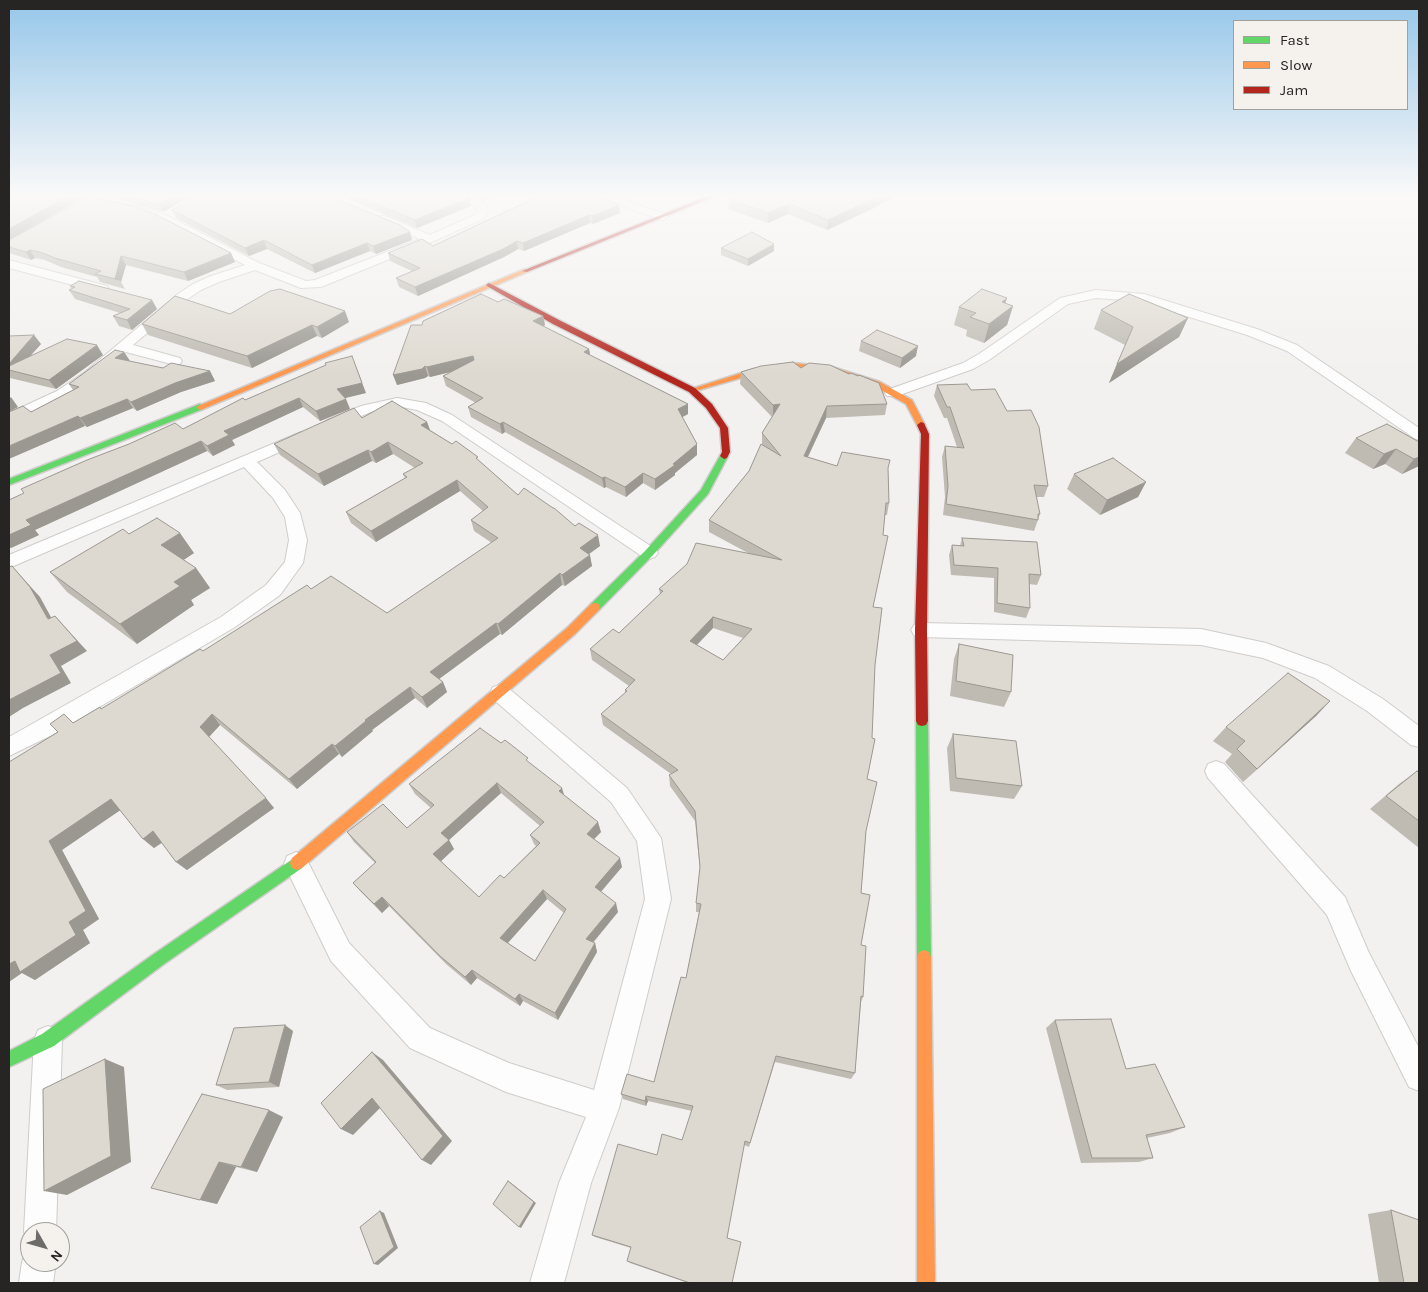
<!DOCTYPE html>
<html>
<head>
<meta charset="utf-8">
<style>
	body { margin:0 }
	#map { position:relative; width:1428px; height:1292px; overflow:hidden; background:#f3f1ef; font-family:Karla,sans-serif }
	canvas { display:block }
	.frame { position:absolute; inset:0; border:10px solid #262523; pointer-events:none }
	.legend { position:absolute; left:1233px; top:20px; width:175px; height:90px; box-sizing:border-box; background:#f5f2ed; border:1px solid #a2a09c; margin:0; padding:6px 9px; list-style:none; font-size:15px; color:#262523 }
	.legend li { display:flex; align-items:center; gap:10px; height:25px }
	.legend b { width:25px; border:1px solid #a2a09c }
	.north { position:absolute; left:20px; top:1222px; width:50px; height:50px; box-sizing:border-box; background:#f5f2ed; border:1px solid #a2a09c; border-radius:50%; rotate:128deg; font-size:14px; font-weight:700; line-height:20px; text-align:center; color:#262523 }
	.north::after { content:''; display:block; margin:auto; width:18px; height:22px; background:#6e6c6a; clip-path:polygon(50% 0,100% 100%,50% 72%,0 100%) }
</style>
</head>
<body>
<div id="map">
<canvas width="1428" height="1292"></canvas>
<div class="frame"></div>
<ul class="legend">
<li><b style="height:6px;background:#63d668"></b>Fast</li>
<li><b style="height:6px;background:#ff974d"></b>Slow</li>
<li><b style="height:6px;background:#b3261e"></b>Jam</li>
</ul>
<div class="north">N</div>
</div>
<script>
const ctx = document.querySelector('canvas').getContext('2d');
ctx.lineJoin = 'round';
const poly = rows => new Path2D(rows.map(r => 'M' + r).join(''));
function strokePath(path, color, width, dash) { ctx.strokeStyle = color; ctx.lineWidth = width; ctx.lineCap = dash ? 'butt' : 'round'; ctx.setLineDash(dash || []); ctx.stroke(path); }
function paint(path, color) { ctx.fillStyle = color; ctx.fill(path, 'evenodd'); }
const street = poly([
	[93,194,105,194,75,212,71,213,66,210,93,194],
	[453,194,466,194,485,202,488,211,483,219,434,241,321,287,301,288,255,270,219,282,201,290,186,300,133,345,180,358,182,361,180,364,175,365,126,352,95,378,67,397,9,423,9,413,57,391,85,372,178,294,193,284,211,276,245,265,160,220,129,210,128,208,129,206,137,206,168,216,259,263,306,281,315,280,420,239,377,220,376,218,377,216,385,216,430,235,475,215,478,211,476,206,454,196,453,194],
	[594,194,608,194,667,215,668,217,663,220,659,219,595,196,594,194],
	[9,260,107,286,109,289,103,293,9,268,9,260],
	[1096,290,1144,294,1257,329,1297,345,1419,428,1419,440,1414,438,1287,351,1247,335,1138,301,1096,298,1068,304,989,360,973,369,897,396,887,396,885,393,887,390,963,363,979,354,1060,298,1096,290],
	[397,398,426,403,452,415,655,549,658,553,655,557,649,559,643,557,442,421,417,410,397,406,371,412,332,428,327,426,324,423,327,420,361,406,397,398],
	[301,432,307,434,309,437,307,440,257,462,285,490,300,513,307,540,303,563,280,595,235,627,52,735,9,756,9,737,221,617,266,585,285,562,289,540,285,517,273,498,244,467,9,568,9,555,301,432],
	[921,623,1201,629,1266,643,1329,666,1383,699,1419,726,1419,747,1411,745,1367,711,1315,678,1263,658,1201,645,921,637,914,635,911,630,914,625,921,623],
	[500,685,507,687,627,788,661,838,671,899,619,1108,591,1183,564,1283,530,1283,559,1183,586,1117,506,1092,410,1048,331,961,284,864,287,856,296,852,305,856,349,943,430,1028,509,1063,594,1090,645,899,637,841,611,802,493,699,490,693,493,687,500,685],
	[1216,761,1224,764,1345,897,1369,953,1419,1048,1419,1091,1409,1087,1351,971,1327,915,1208,778,1205,771,1208,764,1216,761],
	[48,1026,58,1030,62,1040,56,1232,30,1232,30,1244,24,1232,34,1040,38,1030,48,1026],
	[30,1249,30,1262,56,1262,53,1283,19,1283,22,1262,27,1250,30,1249]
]);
const fast = poly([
	[200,404,204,407,203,409,9,485,9,479,200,404],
	[724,453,728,456,708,494,653,555,599,610,591,610,590,607,591,604,645,551,701,490,720,456,724,453],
	[922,716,926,717,928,721,931,957,929,962,924,964,919,962,917,957,916,721,918,717,922,716],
	[297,856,302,858,304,863,302,868,164,964,54,1046,9,1067,9,1051,42,1034,154,954,297,856]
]);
const slow = poly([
	[525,269,527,270,527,272,203,409,200,410,196,407,525,269],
	[793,363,832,367,880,382,912,400,925,425,924,427,918,427,906,404,874,386,831,371,793,367,758,373,692,392,688,390,754,369,793,363],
	[595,603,599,604,600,607,599,610,575,634,302,868,297,870,292,868,290,863,292,858,567,628,591,604,595,603],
	[924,950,929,952,931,957,935,1283,917,1283,917,957,919,952,924,950]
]);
const jam = poly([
	[713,194,721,194,527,272,522,271,713,194],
	[489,283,559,320,695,388,712,404,728,428,730,452,727,458,724,459,720,456,722,452,720,428,706,408,689,392,553,324,487,286,486,285,489,283],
	[921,422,924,423,929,434,927,630,928,721,926,725,922,726,918,725,916,721,915,630,921,434,917,425,921,422]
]);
strokePath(street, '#cecdcb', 2);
strokePath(fast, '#cecdcb', 3);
strokePath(slow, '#cecdcb', 3);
strokePath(jam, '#cecdcb', 3);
paint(street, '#fdfdfd');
paint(fast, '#63d668');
paint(slow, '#ff974d');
paint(jam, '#b3261e');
paint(poly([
	[104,194,195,194,163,212,106,196],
	[336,194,460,194,471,206,417,228],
	[470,194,502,194,486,200],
	[538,194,593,194,619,205,620,213,593,224,590,223,524,251,518,249,504,257,418,296,399,287,396,278,412,271,390,261,388,253,433,246,539,196],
	[729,199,876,207,827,230,788,214,768,223,728,209],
	[172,210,410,232,412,240,376,254,370,251,315,273,267,249,249,256,176,218],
	[9,240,231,253,235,262,188,281,126,265,121,282,125,289,100,282,97,277,61,267,45,260,35,258,31,260,9,253],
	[721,248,774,251,748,266,721,255],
	[70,286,152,300,157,309,132,330,119,326,113,316,120,313,75,299,69,290,72,289],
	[1007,298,1005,303,1013,306,1007,325,984,343,966,336,967,330,954,325,959,307],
	[498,302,543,316,545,325,543,326,589,349,590,355,688,404,688,414,682,417,697,444,697,455,675,473,675,475,655,490,643,483,626,497,606,487,604,488,505,432,502,434,471,417,468,407,476,403,446,386,443,376,450,372,430,377,428,376,425,378,397,385,422,325],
	[1101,310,1188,318,1179,337,1109,383,1125,345,1094,329],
	[230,314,349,322,322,338,317,336,252,368,148,335,142,324],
	[9,336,41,344,30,356,103,355,56,389,10,378,9,376],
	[861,341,916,356,900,368,859,351],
	[124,352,130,361,163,368,210,371,215,381,181,392,137,411,133,408,87,427,85,426,31,412,73,390,69,384],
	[801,368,887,404,885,415,826,418,808,457,837,466,888,470,889,503,887,515,885,515,873,607,875,665,867,779,866,831,861,893,861,945,863,997,861,1002,855,1073,851,1079,775,1062,749,1147,744,1145,727,1238,732,1283,688,1283,630,1263,627,1261,631,1248,595,1237,592,1235,657,1155,682,1140,692,1111,648,1101,646,1106,623,1099,621,1094,654,1082,686,978,699,912,696,912,696,903,700,870,695,821,670,786,669,775,671,774,603,725,601,714,625,693,625,690,629,686,592,660,590,649,619,633,660,594,659,589,748,553,709,532,709,520,749,471,762,445,762,433,772,417,740,384,741,372],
	[713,628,743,638,723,660,697,645],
	[937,385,971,390,1048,486,1044,497,1036,497,1040,514,1034,531,943,515,945,497,942,457,945,446,957,447,947,418,944,418,934,396],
	[366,393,345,398,350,409,320,421,303,407,232,440,235,445,213,456,207,451,35,530,39,535,11,548,9,547,9,500,183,429,245,400],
	[362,418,427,422,430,430,479,461,518,495,575,526,600,546,589,554,592,566,565,586,562,585,502,635,500,634,439,679,443,682,447,692,427,708,415,698,372,730,373,731,342,757,339,754,297,789,220,725,209,737,274,808,187,870,176,862,162,843,154,848,143,839,120,810,62,850,99,919,83,930,90,943,35,980,22,973,58,732,64,714,73,723,102,709,311,589,387,613,492,543,474,531,471,520,483,511,460,491,376,542,351,523,346,512,405,478,403,474,415,468,393,454,376,463,372,461,324,486,280,455,274,444],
	[1356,438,1419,442,1419,466,1402,474,1385,464,1373,469,1345,453],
	[1074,474,1146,482,1138,497,1100,515,1067,489],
	[129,534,194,553,183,560,196,568,210,588,191,600,194,605,137,644,67,592,50,572],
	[962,538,1041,575,1037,585,1029,584,1030,608,1026,618,994,612,994,578,951,575,949,555,952,545,960,546],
	[959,644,1011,692,1004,707,950,696,954,659],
	[1330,701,1316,716,1243,782,1225,762,1232,754,1213,741,1226,727],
	[953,734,1022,786,1014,799,950,791,947,748],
	[501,743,529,763,564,795,601,832,594,839,622,867,601,892,618,912,593,943,595,943,597,952,558,1020,523,1001,520,1006,477,978,471,985,446,964,389,906,382,913,361,892,353,883,375,863,354,842,347,832,407,828,431,808,415,794,409,784],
	[501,793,540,826,530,835,534,844,536,846,504,878,479,897,441,861,454,849,449,840],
	[547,899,564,913,535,961,508,943],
	[1417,771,1419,773,1419,848,1370,809,1399,784],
	[1055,1020,1126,1069,1185,1127,1170,1133,1147,1138,1153,1158,1139,1162,1081,1163,1046,1028],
	[293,1031,279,1087,227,1090,216,1085],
	[283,1117,257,1172,236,1167,217,1204,151,1188],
	[1391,1210,1419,1283,1379,1283,1368,1214]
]), '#bfbbb3');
paint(poly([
	[72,194,90,194,9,240,9,229],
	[177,194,195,194,163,212,159,204],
	[484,194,502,194,486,200],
	[883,194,898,194,876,207,827,230,828,220],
	[470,198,471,206,417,228,415,220],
	[789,204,788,214,768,223,768,213],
	[619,205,620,213,593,224,592,216],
	[589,215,590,223,524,251,523,243],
	[410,232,412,240,376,254,373,246],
	[264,240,267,249,249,256,245,248],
	[517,241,518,249,504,257,418,296,415,287],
	[367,243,370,251,315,273,312,265],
	[774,244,774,251,748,266,748,259],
	[30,250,35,258,31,260,26,252],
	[231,253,235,262,188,281,184,272],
	[121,256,126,265,121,282,120,280,115,279],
	[1007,298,1002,314,1013,306,1007,325,984,343,989,324,1002,302],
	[152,300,157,309,132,330,127,320],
	[345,311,349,322,322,338,317,327],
	[543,316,545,325,535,331,533,321],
	[1188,318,1179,337,1109,383,1117,364],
	[312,325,317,336,252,368,247,356],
	[34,335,41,344,16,372,9,370,9,364],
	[97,345,103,355,56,389,49,380],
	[918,346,916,356,900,368,902,358],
	[589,349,591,359,584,352],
	[124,352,130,361,115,358],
	[352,356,366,393,341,399,337,389],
	[473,356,475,366,430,377,427,367],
	[425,366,428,376,425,378,397,385,393,375],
	[210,371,215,381,181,392,137,411,131,402,175,383],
	[11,397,18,407,9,412,9,399],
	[299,398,303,407,232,440,235,445,213,456,207,446,224,431],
	[127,399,133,408,87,427,80,418],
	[346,399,350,409,320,421,316,411],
	[688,404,688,414,679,419,678,409],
	[780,404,773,417,773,405],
	[827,406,826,418,803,467,804,456],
	[78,416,85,426,9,459,9,446],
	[427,422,431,433,421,425],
	[503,422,505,432,502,434,500,424],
	[201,441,207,451,35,530,39,535,11,548,9,546,9,535,26,520],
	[388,442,393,454,376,463,371,452],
	[697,444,697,455,675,473,675,475,655,490,655,479],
	[1396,449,1385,464,1373,469,1384,454],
	[368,450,372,461,324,486,318,474],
	[1419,457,1419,466,1402,474,1414,459],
	[643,473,643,483,626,497,625,487],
	[605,477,606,487,604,488,602,478],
	[457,480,460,491,376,542,371,531],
	[1146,482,1138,497,1100,515,1107,500],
	[180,533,194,553,176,565,161,545],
	[598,535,600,546,582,559,580,548],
	[590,555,592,566,565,586,562,575],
	[12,566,40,597,58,630,48,619],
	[196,568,210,588,191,600,194,605,137,644,120,624,174,582],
	[560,573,562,585,502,635,498,624],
	[55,616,87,651,61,666,71,683,23,708,9,717,9,700,50,655],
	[713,617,713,628,690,652,690,641],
	[496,623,500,634,435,682,430,672],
	[443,682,447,692,427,708,422,697],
	[410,687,415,698,372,730,373,731,342,757,335,746,365,720],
	[1330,701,1316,716,1243,782,1257,769],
	[212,714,220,725,209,737,200,727],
	[332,744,339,754,297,789,289,779],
	[497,783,501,793,449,840,454,849,439,863,433,854,441,833],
	[562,788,565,798,559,791],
	[266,798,274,808,187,870,176,862],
	[111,799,122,809,62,850,99,919,83,930,90,943,35,980,22,973,9,982,9,964,69,922,49,841],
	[598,822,601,832,589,844,587,834],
	[153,831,164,841,154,848,143,839],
	[620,858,622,867,597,896,595,887],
	[543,890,547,899,505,946,500,938],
	[382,897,389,906,382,913,374,904],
	[616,903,618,912,589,947,586,939],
	[595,943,597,952,558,1020,555,1013],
	[472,970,477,978,471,985,465,977],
	[519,994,523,1001,520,1006,515,999],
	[285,1025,293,1031,279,1087,269,1082],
	[372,1052,383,1060,452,1141,431,1165,422,1160],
	[105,1059,124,1067,131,1162,67,1195,44,1191],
	[646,1096,648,1101,646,1106,645,1101],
	[372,1098,383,1105,353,1135,341,1129],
	[269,1110,283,1117,257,1172,241,1167],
	[219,1162,236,1167,217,1204,200,1200],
	[510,1182,536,1203,521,1228,519,1227],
	[380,1211,384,1213,398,1248,378,1265,374,1264]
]), '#9b9892');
const building = poly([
	[9,194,72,194,9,229,9,194],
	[121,194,177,194,159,204,121,194],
	[198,194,324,194,400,225,410,232,373,246,367,243,312,265,264,240,245,248,172,210,198,194],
	[352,194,460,194,470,198,415,220,352,194],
	[540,194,593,194,619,205,592,216,589,215,523,243,517,241,503,249,415,287,396,278,420,268,388,253,422,239,433,246,541,195,540,194],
	[740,194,883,194,828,220,789,204,768,213,729,199,740,194],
	[90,196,134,206,155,214,231,253,184,272,121,256,115,279,120,280,95,274,101,271,55,258,40,252,30,250,26,252,9,247,9,240,90,196],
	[752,232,774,244,748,259,721,248,752,232],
	[79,281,152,300,127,320,113,316,130,309,69,290,75,287,70,286,79,281],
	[280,289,345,311,317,327,312,325,247,356,142,324,175,296,230,314,270,291,280,289],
	[982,289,1007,298,1002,302,1013,306,989,324,970,317,976,313,959,307,982,289],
	[481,294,498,302,504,299,543,316,533,321,589,349,584,352,688,404,678,409,697,444,673,464,675,465,655,479,643,473,625,487,605,477,602,478,503,422,500,424,468,407,483,398,443,376,474,360,473,356,427,367,425,366,422,369,393,375,411,325,422,325,423,321,481,294],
	[1129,294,1188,318,1117,364,1133,327,1101,310,1129,294],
	[877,330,918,346,902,358,861,341,877,330],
	[34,335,9,364,9,336,34,335],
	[67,339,97,345,49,380,9,370,9,366,67,339],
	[115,350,124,352,115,358,163,368,171,363,210,371,175,383,131,402,127,399,80,418,78,416,9,446,9,412,23,406,31,412,79,387,69,384,115,350],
	[352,356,362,383,337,389,346,399,316,411,299,398,224,431,229,435,207,446,201,441,26,520,31,525,9,535,9,500,24,493,21,489,87,460,129,444,175,423,183,429,243,398,245,400,326,365,325,363,352,356],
	[793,362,801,368,809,363,830,365,849,374,851,373,858,376,859,375,879,383,887,404,827,406,804,456,837,466,842,452,890,460,888,468,889,503,886,503,883,535,888,536,873,607,882,608,875,665,872,738,875,739,867,779,877,782,866,831,861,893,870,895,861,945,866,946,863,997,861,996,855,1073,776,1056,750,1143,745,1141,727,1238,741,1242,732,1283,690,1283,627,1261,631,1247,592,1235,618,1144,657,1155,662,1134,682,1140,693,1106,646,1096,645,1101,621,1094,627,1074,654,1082,681,977,686,978,701,904,696,903,700,867,695,811,669,775,678,770,601,714,627,691,625,690,635,680,590,649,613,629,619,633,663,591,659,589,687,564,696,543,782,560,709,520,749,471,761,444,781,456,762,433,780,404,773,405,741,372,761,366,793,362],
	[713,617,752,629,723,660,690,641,713,617],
	[967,384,971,390,995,389,1007,411,1031,410,1039,427,1048,486,1034,485,1040,514,1038,514,1038,520,946,504,948,486,945,446,964,448,950,407,947,407,937,385,967,384],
	[392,401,427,422,421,425,452,444,456,441,478,457,476,458,518,495,524,488,553,508,554,508,575,526,579,523,598,535,580,548,590,555,562,575,560,573,498,624,496,623,430,672,443,682,422,697,410,687,365,720,366,721,335,746,332,744,289,779,212,714,200,727,266,798,176,862,153,831,143,839,111,799,49,841,86,911,69,922,76,935,20,972,15,961,9,964,9,762,58,732,50,724,64,714,73,723,100,707,101,709,200,649,203,651,307,585,311,589,331,576,387,613,498,538,471,520,488,507,457,480,371,531,346,512,407,477,403,474,423,463,388,442,371,452,368,450,318,474,274,444,354,408,362,418,392,401],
	[1387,424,1419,442,1419,457,1414,459,1396,449,1384,454,1356,438,1387,424],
	[1113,458,1146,482,1107,500,1074,474,1113,458],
	[157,518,180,533,161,545,196,568,174,582,180,586,120,624,50,572,123,529,129,534,157,518],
	[962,538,1037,542,1041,575,1029,574,1030,608,997,603,998,568,954,565,952,545,964,546,962,538],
	[12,566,30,587,48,619,55,616,77,641,50,655,61,673,9,700,9,567,12,566],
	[959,644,1013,655,1011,692,956,681,959,644],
	[1288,673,1330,701,1257,769,1237,749,1245,741,1226,727,1288,673],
	[480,728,501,743,505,740,528,758,526,760,562,788,559,791,598,822,587,834,620,858,595,887,616,903,586,939,595,943,555,1013,519,994,515,999,472,970,465,977,440,956,382,897,374,904,353,883,376,862,347,832,383,804,407,828,434,805,409,784,480,728],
	[497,783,544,822,530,835,540,843,504,878,500,875,479,897,433,854,449,840,441,833,497,783],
	[543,890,566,909,535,961,500,938,543,890],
	[953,734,1016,741,1022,786,956,778,953,734],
	[1417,771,1419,773,1419,821,1386,796,1417,771],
	[1111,1019,1126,1069,1155,1064,1185,1127,1146,1135,1153,1158,1092,1158,1055,1020,1111,1019],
	[285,1025,269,1082,216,1085,234,1028,285,1025],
	[372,1052,443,1136,422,1160,372,1098,341,1129,321,1103,372,1052],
	[105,1059,111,1156,44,1191,43,1089,105,1059],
	[202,1094,269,1110,241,1167,219,1162,200,1200,151,1188,202,1094],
	[508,1181,534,1202,519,1227,493,1204,508,1181],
	[1391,1210,1419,1220,1419,1283,1404,1283,1391,1210],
	[380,1211,394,1247,374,1264,360,1227,380,1211]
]);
paint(building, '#ded9d0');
strokePath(building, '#9b9892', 1);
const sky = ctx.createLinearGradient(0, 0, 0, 375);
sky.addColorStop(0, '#96c7ea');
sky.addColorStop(0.52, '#faf9f8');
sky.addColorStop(1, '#faf9f800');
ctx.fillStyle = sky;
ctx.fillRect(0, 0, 1428, 375);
</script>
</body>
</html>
